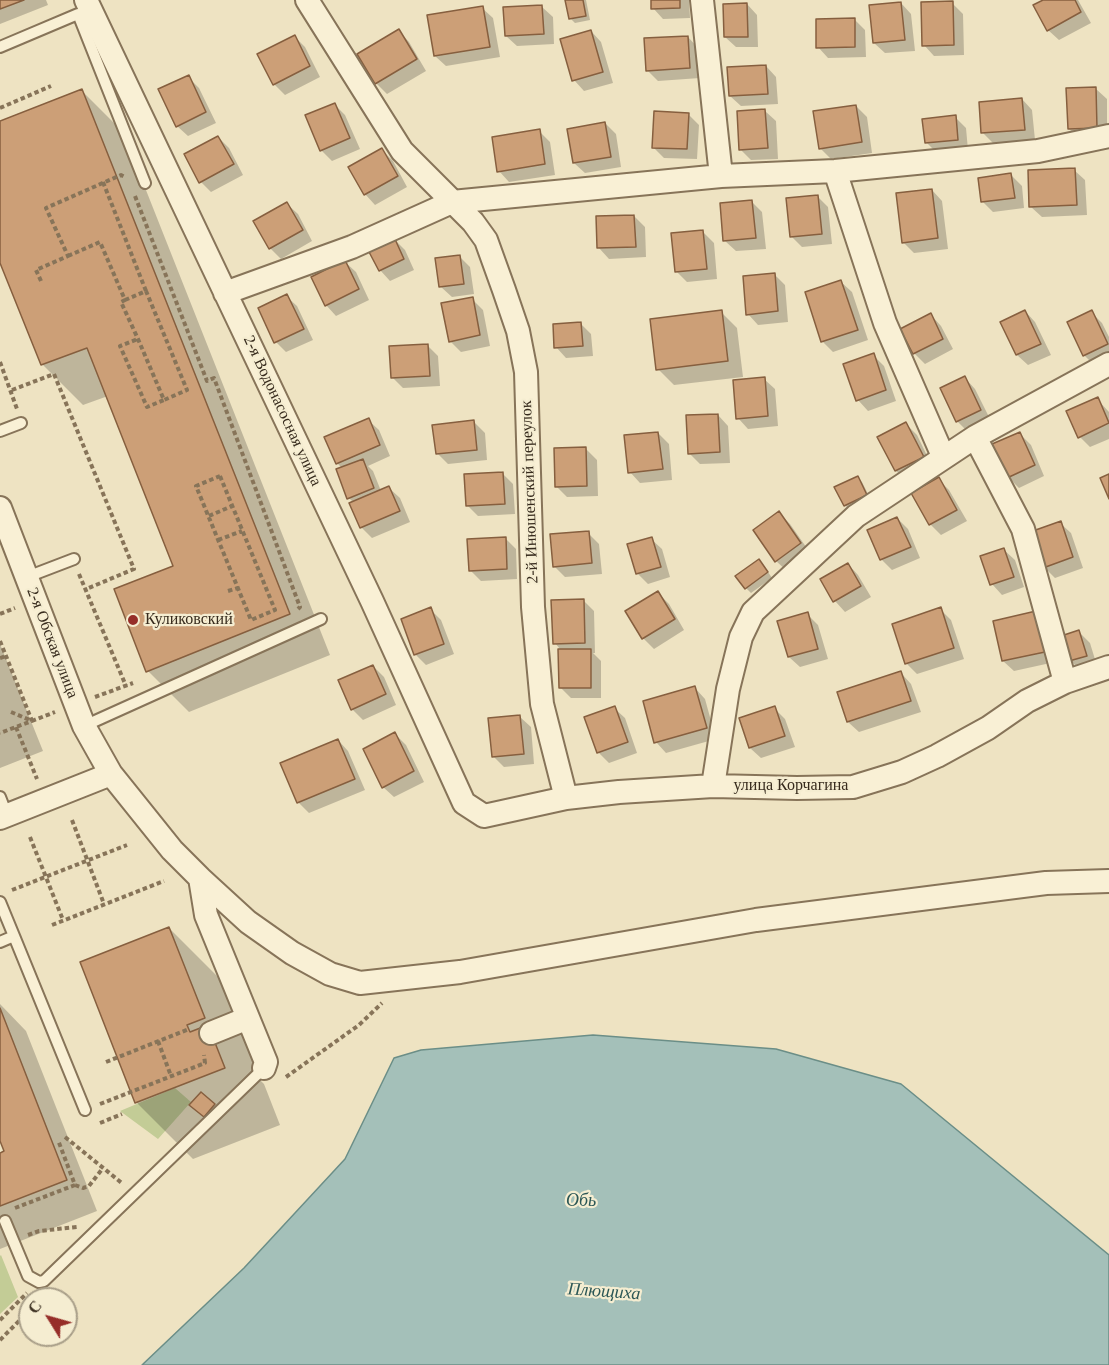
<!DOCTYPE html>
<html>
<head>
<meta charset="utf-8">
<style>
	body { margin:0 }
	#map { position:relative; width:1109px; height:1365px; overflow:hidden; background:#eee3c2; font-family:Georgia,serif }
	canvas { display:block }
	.north { position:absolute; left:18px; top:1287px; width:60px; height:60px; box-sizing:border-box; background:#f5edd1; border:2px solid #a99f89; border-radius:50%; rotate:307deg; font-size:16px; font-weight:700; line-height:24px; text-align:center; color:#372b1d }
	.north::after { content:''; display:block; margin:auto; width:21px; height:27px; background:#962e29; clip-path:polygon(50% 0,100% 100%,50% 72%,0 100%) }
</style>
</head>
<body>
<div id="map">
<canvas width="1109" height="1365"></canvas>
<div class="north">С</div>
</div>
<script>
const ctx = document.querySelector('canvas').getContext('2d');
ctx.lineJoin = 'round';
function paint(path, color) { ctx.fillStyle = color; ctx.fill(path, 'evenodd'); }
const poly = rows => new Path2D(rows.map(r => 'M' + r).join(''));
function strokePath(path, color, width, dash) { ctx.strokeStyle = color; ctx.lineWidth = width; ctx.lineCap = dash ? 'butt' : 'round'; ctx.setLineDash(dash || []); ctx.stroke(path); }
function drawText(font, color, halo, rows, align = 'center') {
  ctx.font = font + ' Georgia,serif'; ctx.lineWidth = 4.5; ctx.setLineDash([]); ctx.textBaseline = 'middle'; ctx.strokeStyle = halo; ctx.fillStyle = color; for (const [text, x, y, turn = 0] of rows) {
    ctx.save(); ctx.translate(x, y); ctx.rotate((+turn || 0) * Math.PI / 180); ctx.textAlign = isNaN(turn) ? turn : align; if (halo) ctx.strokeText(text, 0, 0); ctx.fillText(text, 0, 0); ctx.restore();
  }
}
paint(poly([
	[175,1088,191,1102,158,1139,120,1111],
	[1,1255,18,1297,0,1314,0,1256]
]), '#c3cc96');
const water = poly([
	[593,1035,776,1049,901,1084,1109,1255,1109,1365,142,1365,244,1268,345,1159,394,1058,421,1050,593,1035]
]);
paint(water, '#a4c0b9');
strokePath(water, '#6b8e87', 1.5);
paint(poly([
	[0,0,46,0,48,5,0,24],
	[566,0,586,0,590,20,575,23,570,18],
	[652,0,689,0,690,18,663,19,653,8],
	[1046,0,1078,0,1091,23,1059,40,1048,30],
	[901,3,911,14,915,51,885,53,874,43],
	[952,3,963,14,964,55,934,56,924,45],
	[747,4,757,15,758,47,736,47,725,37],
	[542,7,553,17,554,44,517,46,506,36],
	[482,8,493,18,500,57,446,66,435,56],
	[854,19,865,30,866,57,828,58,818,47],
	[399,31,409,42,426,71,387,94,376,83,359,54],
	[591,31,601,42,613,83,584,91,574,80],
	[294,36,305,47,320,77,285,95,274,84],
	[688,37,698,48,700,78,658,81,647,70],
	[766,66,776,77,778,104,741,106,730,96],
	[188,77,199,88,216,123,188,136,177,126],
	[1096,89,1107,99,1107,138,1080,139,1069,129],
	[82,91,123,132,330,655,189,712,148,671,175,567,108,396,83,405,42,364,0,258,0,123],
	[1022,99,1032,110,1035,140,993,143,983,133],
	[334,104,345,115,360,149,332,161,321,150],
	[856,106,867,117,872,153,831,159,820,148],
	[765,111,776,121,778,159,751,160,740,149],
	[688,114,699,125,697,159,664,158,653,147],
	[955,117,966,128,968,150,937,153,926,142],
	[605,123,616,134,621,167,585,173,574,163],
	[539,131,550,142,555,175,509,182,499,171],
	[218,137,229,148,243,175,211,192,201,182],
	[382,150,393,161,407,187,375,205,365,194],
	[1074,170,1085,180,1087,215,1042,217,1031,207],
	[1011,175,1022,186,1024,208,993,212,983,202],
	[932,190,942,201,948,249,914,253,903,242],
	[818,197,828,207,832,244,802,247,791,236],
	[751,201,762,212,766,249,736,251,725,241],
	[287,204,298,214,312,241,281,259,270,248],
	[634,216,645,227,646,257,609,259,599,248],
	[703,232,714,243,717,279,687,282,676,271],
	[394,239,405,250,414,270,390,281,380,270],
	[459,256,470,267,474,294,452,297,441,287],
	[345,262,356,272,369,300,336,316,326,305],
	[774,274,785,285,788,322,758,325,748,314],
	[841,282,852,292,868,340,833,352,822,341],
	[286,296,297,306,313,340,286,352,276,342],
	[472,299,483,310,490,346,461,352,450,341],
	[1025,311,1035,322,1051,355,1028,365,1017,355,1002,322],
	[721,312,737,328,743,377,674,385,658,369],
	[1091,312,1102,323,1109,337,1109,359,1095,366,1084,355],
	[931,315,941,326,953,349,925,364,914,353],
	[581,324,591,334,593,356,566,358,556,347],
	[427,345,438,356,440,386,403,388,393,378],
	[873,355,884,366,896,401,868,411,858,400],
	[965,378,975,389,991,421,968,432,957,421],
	[764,379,775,389,778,426,748,429,738,418],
	[1097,399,1109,412,1109,439,1090,447,1080,437],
	[718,415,728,426,730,463,700,464,689,453],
	[368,420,379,430,390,456,368,466,373,471,381,491,389,488,400,498,410,522,372,538,361,527,354,503,349,498,342,468,337,463],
	[474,422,485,433,487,460,448,464,437,453],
	[906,424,917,435,933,468,907,481,896,471,880,438],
	[658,433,669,444,672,480,640,483,630,472],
	[1020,434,1031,445,1044,476,1019,488,1008,477],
	[586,449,597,460,598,496,567,497,556,486],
	[502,473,513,484,515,514,478,516,467,505],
	[857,477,862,482,871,500,850,510,845,505],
	[938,479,949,490,967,521,941,535,931,525,913,493],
	[779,513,790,524,811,554,787,571,776,561],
	[897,518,908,529,920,558,892,570,882,560,869,531],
	[1060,523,1071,533,1083,568,1055,578,1044,567],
	[588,533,599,544,602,574,565,577,554,566],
	[505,538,516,549,517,579,481,581,470,570],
	[651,539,662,549,670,577,648,584,637,573],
	[1004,550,1015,560,1024,587,1002,595,992,584],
	[848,564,858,575,871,597,845,612,835,601],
	[764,566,772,578,751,593,746,588],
	[658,593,669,604,684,630,654,649,643,638],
	[583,600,594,611,595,653,593,653,601,661,601,698,571,698,560,687,560,649,555,643],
	[430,609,441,620,454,654,426,665,415,654],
	[940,609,951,620,964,659,917,674,907,664,894,625],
	[1035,613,1055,662,1014,671,1003,661],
	[807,614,818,625,828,659,800,667,789,657],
	[1079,632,1090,643,1097,666,1081,671,1070,660],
	[0,644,43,751,0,768],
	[373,666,384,677,396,705,363,720,352,709],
	[901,673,911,684,921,712,859,732,848,722],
	[695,688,705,699,716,739,666,753,656,742],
	[614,708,625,718,637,753,609,763,598,752],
	[774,708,785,719,795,747,761,758,750,748],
	[520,717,531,727,534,764,504,767,493,756],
	[395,734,406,745,424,782,394,797,383,787],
	[338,740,348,751,365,790,309,813,298,802,282,764],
	[169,928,226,985,261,1075,257,1077,264,1084,280,1125,193,1159,136,1102,82,963],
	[0,1004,26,1031,97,1211,0,1249,0,1154,6,1152,0,1137]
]), '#0003');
const building = poly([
	[0,0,24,0,0,9,0,0],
	[565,0,583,0,586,16,569,19,565,0],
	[651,0,680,0,680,8,651,9,651,0],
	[1043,0,1075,0,1081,12,1047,31,1033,5,1043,0],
	[953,1,954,45,922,46,921,2,953,1],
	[901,2,905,40,873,43,869,5,901,2],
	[747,3,748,37,724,37,723,4,747,3],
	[542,5,544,34,505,36,503,7,542,5],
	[483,6,490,47,434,56,427,15,483,6],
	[855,18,855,47,816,48,816,19,855,18],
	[399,29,417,59,375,84,357,54,399,29],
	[591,30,603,72,572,81,560,39,591,30],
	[295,35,310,66,273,85,257,54,295,35],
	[688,36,690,68,646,71,644,38,688,36],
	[766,65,768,94,729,96,727,67,766,65],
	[189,75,206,112,176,127,158,89,189,75],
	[1096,87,1097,128,1068,129,1066,88,1096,87],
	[82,89,290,614,146,672,114,589,173,566,87,348,41,365,0,263,0,121,82,89],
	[1022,98,1025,130,981,133,979,102,1022,98],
	[335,103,350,138,320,151,305,115,335,103],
	[856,105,862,142,819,149,813,111,856,105],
	[765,109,768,148,739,150,737,111,765,109],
	[654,111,689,113,687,149,652,148,654,111],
	[956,115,958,140,925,143,922,119,956,115],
	[605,122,611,157,573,163,567,129,605,122],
	[540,129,545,164,497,172,492,137,540,129],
	[218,136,234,164,199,183,184,154,218,136],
	[382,148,398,176,364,195,348,167,382,148],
	[1075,168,1077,205,1029,207,1028,170,1075,168],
	[1011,173,1015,198,981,202,978,178,1011,173],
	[932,189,938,238,902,243,896,193,932,189],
	[818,195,822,234,790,237,786,198,818,195],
	[752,200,756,238,723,241,720,203,752,200],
	[287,202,303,230,269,249,253,221,287,202],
	[634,215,636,247,597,248,596,216,634,215],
	[703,230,707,269,675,272,671,233,703,230],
	[394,237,404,259,379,271,368,250,394,237],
	[460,255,464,284,439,287,435,258,460,255],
	[345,260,359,289,325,306,311,277,345,260],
	[775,273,778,311,746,315,743,276,775,273],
	[841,280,858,330,821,342,805,292,841,280],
	[287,294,304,329,274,343,258,308,287,294],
	[473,297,480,335,449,342,441,303,473,297],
	[722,310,728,361,656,370,650,319,722,310],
	[1025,310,1041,344,1016,355,1000,322,1025,310],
	[1092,310,1108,344,1083,356,1067,322,1092,310],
	[931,313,943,339,913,354,900,329,931,313],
	[581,322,583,346,554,348,553,324,581,322],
	[428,344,430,376,391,378,389,346,428,344],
	[874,353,886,390,856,401,843,364,874,353],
	[965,376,981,410,956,422,940,388,965,376],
	[765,377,768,416,736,419,733,380,765,377],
	[1098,397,1109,423,1078,438,1066,411,1098,397],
	[718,414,720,452,688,454,686,415,718,414],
	[369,418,380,445,336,464,324,437,369,418],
	[474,420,477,450,436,454,432,425,474,420],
	[906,422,924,457,895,471,877,437,906,422],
	[658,432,663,469,628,473,624,435,658,432],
	[1020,432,1035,465,1007,478,992,444,1020,432],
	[586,447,587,486,555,487,554,448,586,447],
	[363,459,374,488,347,499,336,469,363,459],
	[503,472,505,504,466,506,464,474,503,472],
	[1109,474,1109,499,1100,478,1109,474],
	[858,476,867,495,844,506,834,487,858,476],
	[939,477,957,510,929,525,911,493,939,477],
	[389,486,400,511,360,528,349,503,389,486],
	[779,511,801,543,775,562,753,530,779,511],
	[897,517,911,547,880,560,867,530,897,517],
	[1061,521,1073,557,1043,568,1030,532,1061,521],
	[589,531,592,563,553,567,550,534,589,531],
	[506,537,507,569,469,571,467,539,506,537],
	[652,537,661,567,636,574,627,544,652,537],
	[1004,548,1014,577,990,585,980,556,1004,548],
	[759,559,768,572,745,589,735,576,759,559],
	[848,563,861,586,833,602,820,579,848,563],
	[658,591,675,619,642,639,625,611,658,591],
	[584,599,585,643,553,644,551,600,584,599],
	[431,607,444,644,414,655,401,619,431,607],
	[941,607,954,648,905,664,892,624,941,607],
	[1036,611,1045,652,1002,661,993,621,1036,611],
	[808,612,818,649,788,657,777,621,808,612],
	[1079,630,1087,656,1069,661,1061,636,1079,630],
	[558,649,591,649,591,688,559,688,558,649],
	[373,665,386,694,351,710,338,680,373,665],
	[901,671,911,701,847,722,837,692,901,671],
	[695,686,707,728,654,743,643,701,695,686],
	[615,706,628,742,597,753,584,717,615,706],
	[775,706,785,736,749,748,739,718,775,706],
	[520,715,524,754,492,757,488,718,520,715],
	[395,732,414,771,382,788,363,749,395,732],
	[338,739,355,779,297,803,280,763,338,739],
	[169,927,205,1018,187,1025,190,1032,208,1025,225,1068,135,1103,80,962,169,927],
	[0,1008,67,1180,0,1206,0,1153,4,1151,0,1141,0,1008],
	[201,1092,215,1104,204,1117,189,1105,201,1092]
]);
paint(building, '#cc9f77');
strokePath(building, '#865f3f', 1.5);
const service = poly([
	[0,47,78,14,145,183],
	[0,431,21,423],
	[27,577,74,559],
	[84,726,321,619],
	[0,797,7,815],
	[0,902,14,936,0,942],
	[14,936,85,1110],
	[5,1221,28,1276,39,1282,44,1281,264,1068]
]);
const minor = poly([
	[86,0,372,601,464,803,484,816,566,798,619,792,713,786,797,788,853,787,902,772,937,756,988,728,1027,701,1065,682,1109,667],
	[307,0,402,151,473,222,486,240,504,290,518,331,526,372,533,607,542,704,566,798],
	[702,0,721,176],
	[835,171,885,323,943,456],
	[225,293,352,247,452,202,721,176,835,171,1038,151,1109,136],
	[975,437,1023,529,1065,682],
	[0,508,84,726,111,774,172,850,200,878,248,922,292,953,330,974,360,983,460,972,756,920,1046,883,1109,881],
	[713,786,728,689,741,637,753,612,856,516,975,437,1109,364],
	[0,818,111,774],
	[200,878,206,915,266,1062,264,1068],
	[211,1033,248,1018]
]);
strokePath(service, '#877459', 14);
strokePath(minor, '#877459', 26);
strokePath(poly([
	[0,108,51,86],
	[103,182,146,291],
	[135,196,207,381,214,378,300,607,298,609],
	[68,256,100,242,125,300,121,302,138,339,164,400,147,407,120,346,138,339],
	[41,281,36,270,68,256,46,208,121,175,125,177],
	[125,300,146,291,187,390,164,400],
	[0,362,17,409],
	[12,390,54,374,134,569,84,590],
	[220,476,275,610,251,620,196,486,220,476],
	[209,516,232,506],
	[218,540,242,531],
	[79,574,126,686],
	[228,591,238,588],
	[0,614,15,608],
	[0,641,32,721,0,733],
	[0,658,6,656],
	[95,697,133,683],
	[11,712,32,721,55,712],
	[16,727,37,779],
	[72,820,104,904],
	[30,837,63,920],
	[12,890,127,845],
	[52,925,164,881],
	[158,1041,171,1076],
	[106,1062,189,1029],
	[286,1077,359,1025,382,1003],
	[100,1104,205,1063,204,1055],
	[100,1123,122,1114],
	[65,1137,123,1184],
	[75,1185,83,1188,89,1186,103,1168],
	[15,1208,75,1185,58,1140],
	[28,1235,39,1231,77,1227],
	[0,1320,27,1293],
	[0,1340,30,1310]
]), '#877459', 4, [4.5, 3]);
strokePath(service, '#f9f0d5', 10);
strokePath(minor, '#f9f0d5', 22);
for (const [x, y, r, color] of [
	[133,620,6,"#962e29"]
]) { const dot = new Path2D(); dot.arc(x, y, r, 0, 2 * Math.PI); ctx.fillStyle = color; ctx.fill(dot); strokePath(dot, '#f5edd1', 2); }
drawText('16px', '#372b1d', '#f5edd1', [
	["2-я Водонасосная улица",282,411,65],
	["2-й Инюшенский переулок",530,492,-92],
	["2-я Обская улица",52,643,69],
	["улица Корчагина",791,786]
]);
drawText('16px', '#372b1d', '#f5edd1', [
	["Куликовский",145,620]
], 'left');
drawText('italic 18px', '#2c5756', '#f5edd1', [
	["Обь",581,1201],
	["Плющиха",604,1292,4]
]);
</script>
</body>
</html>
